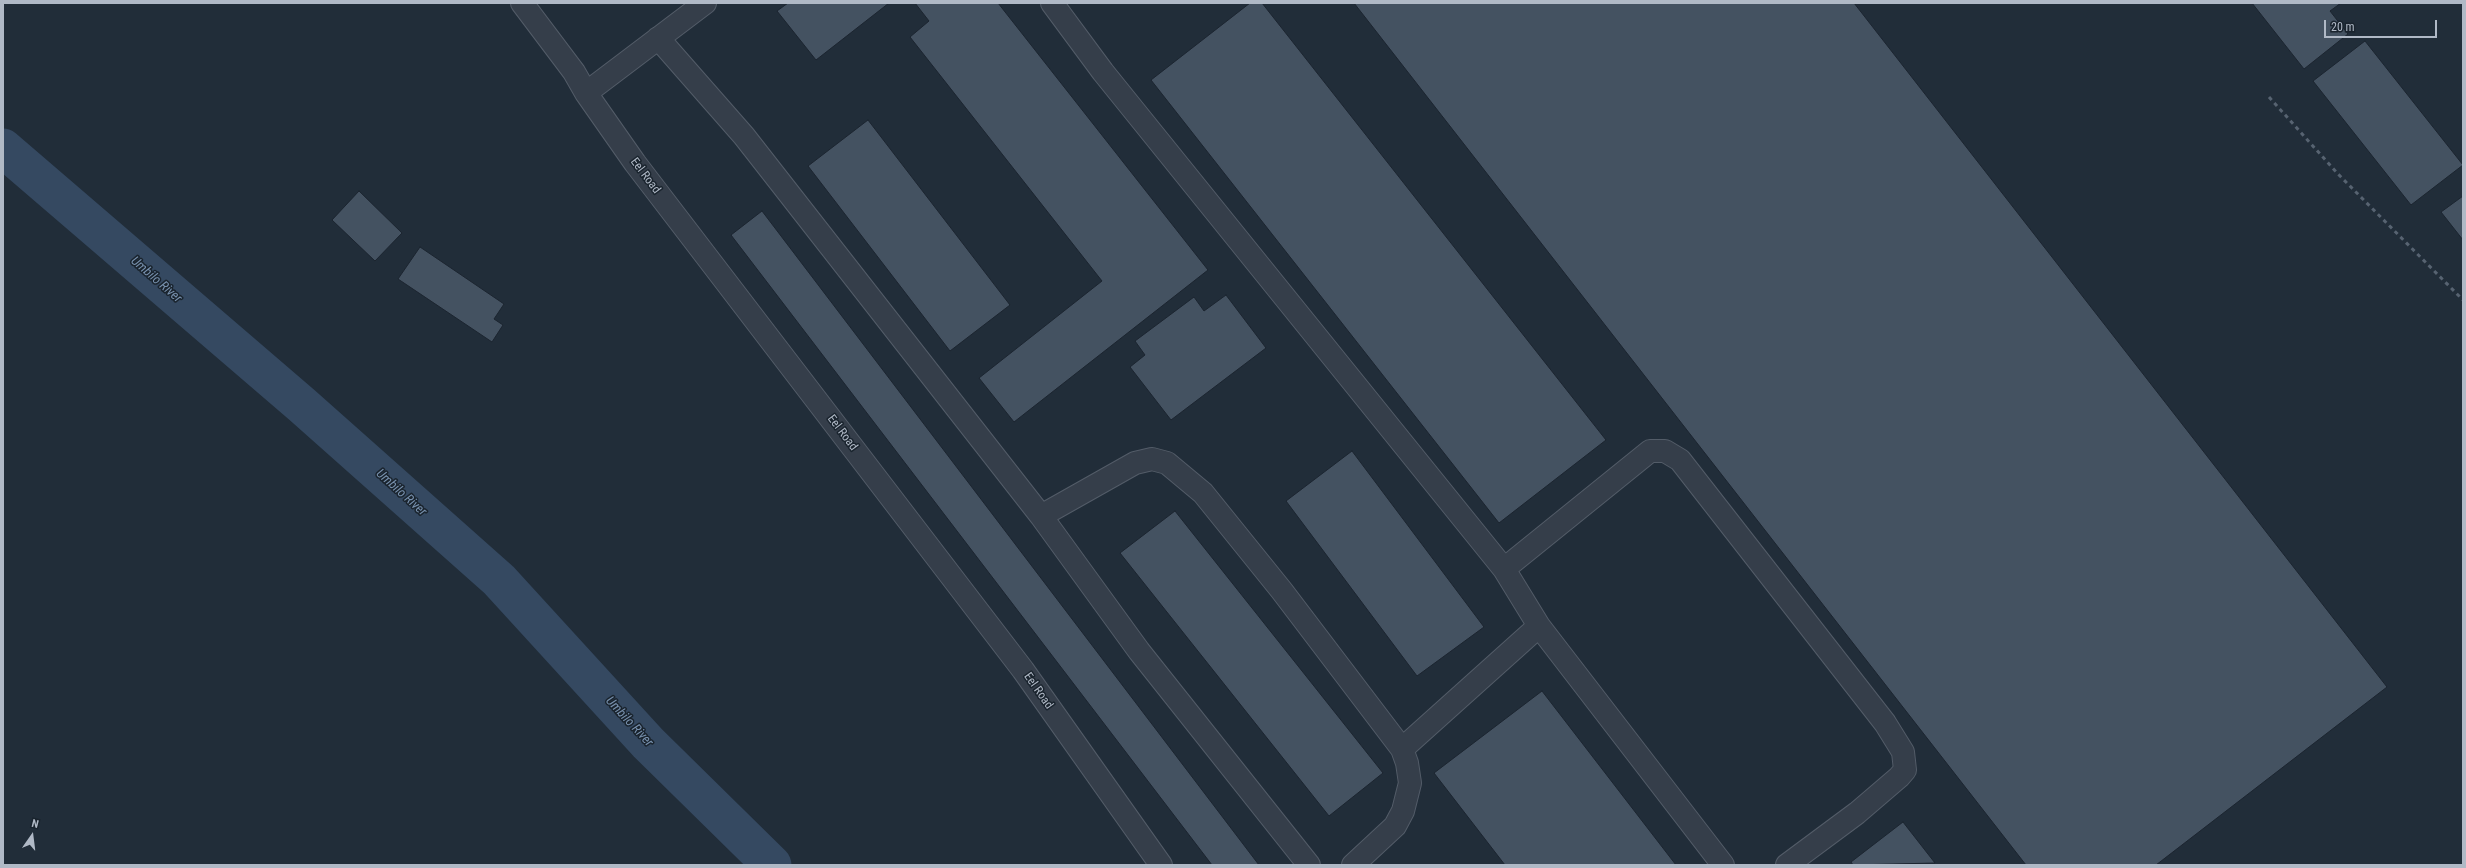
<!DOCTYPE html>
<html>
<head>
<meta charset="utf-8">
<style>
	body { margin:0 }
	#map { position:relative; width:2466px; height:868px; overflow:hidden; background:#212d39; font-family:"Roboto Condensed",sans-serif }
	canvas { display:block }
	.frame { position:absolute; inset:0; border:4px solid #b0b9c6; pointer-events:none }
	.north { position:absolute; left:12px; top:816px; width:40px; height:40px; -webkit-text-stroke:3px #1a242e; paint-order:stroke; rotate:14deg; font-size:11px; font-weight:700; line-height:16px; text-align:center; color:#b0b9c6 }
	.north::after { content:''; display:block; margin:auto; width:14px; height:18px; background:#b0b9c6; clip-path:polygon(50% 0,100% 100%,50% 72%,0 100%) }
	.scale { position:absolute; left:2324px; top:20px; width:113px; height:18px; box-sizing:border-box; border:2px solid #b0b9c6; border-top:0; padding-left:5px; font-size:12px; line-height:14px; white-space:nowrap; color:#b0b9c6; -webkit-text-stroke:3px #1a242e; paint-order:stroke }
</style>
</head>
<body>
<div id="map">
<canvas width="2466" height="868"></canvas>
<div class="frame"></div>
<div class="north">N</div>
<div class="scale">20 m</div>
</div>
<script>
const ctx = document.querySelector('canvas').getContext('2d');
ctx.lineJoin = 'round';
const poly = rows => new Path2D(rows.map(r => 'M' + r).join(''));
function strokePath(path, color, width, dash) { ctx.strokeStyle = color; ctx.lineWidth = width; ctx.lineCap = dash ? 'butt' : 'round'; ctx.setLineDash(dash || []); ctx.stroke(path); }
function paint(path, color) { ctx.fillStyle = color; ctx.fill(path, 'evenodd'); }
function drawText(font, color, halo, rows, align = 'center') {
  ctx.font = font + ' "Roboto Condensed",sans-serif'; ctx.lineWidth = 3; ctx.setLineDash([]); ctx.textBaseline = 'middle'; ctx.strokeStyle = halo; ctx.fillStyle = color; for (const [text, x, y, turn = 0] of rows) {
    ctx.save(); ctx.translate(x, y); ctx.rotate((+turn || 0) * Math.PI / 180); ctx.textAlign = isNaN(turn) ? turn : align; if (halo) ctx.strokeText(text, 0, 0); ctx.fillText(text, 0, 0); ctx.restore();
  }
}
strokePath(poly([
	[3,148,302,405,499,580,648,743,772,865]
]), '#354961', 39);
const building = poly([
	[788,3,889,3,816,60,777,11,788,3],
	[915,3,998,3,1208,270,1014,422,979,378,1102,281,910,37,929,21,915,3],
	[1250,3,1262,3,1606,440,1499,523,1151,80,1250,3],
	[1354,3,1854,3,2387,687,2156,865,2026,865,1354,3],
	[2252,3,2341,3,2330,11,2348,34,2304,69,2252,3],
	[2365,41,2463,165,2411,205,2313,81,2365,41],
	[868,120,1010,305,950,351,808,166,868,120],
	[359,191,402,233,375,261,332,220,359,191],
	[2463,196,2463,240,2441,212,2463,196],
	[762,211,1259,865,1212,865,731,235,762,211],
	[420,247,504,304,494,319,503,325,492,342,398,279,420,247],
	[1226,295,1266,348,1171,420,1130,367,1145,355,1135,341,1194,297,1204,311,1226,295],
	[1352,451,1484,627,1417,676,1286,501,1352,451],
	[1175,511,1383,773,1329,816,1120,553,1175,511],
	[1542,691,1676,865,1505,865,1434,773,1542,691],
	[1903,822,1935,863,1853,865,1851,862,1903,822]
]);
paint(building, '#445261');
strokePath(building, '#1c2530', 1);
const minor = poly([
	[522,3,574,72,586,93,635,163,1023,670,1161,865],
	[1052,3,1103,72,1504,569,1650,451,1665,451,1680,460,1885,723,1903,752,1905,770,1899,777,1857,813,1787,865],
	[658,38,744,136,1041,516,1135,463,1152,459,1167,463,1203,493,1282,591,1402,749,1407,763,1410,783,1403,811,1395,826,1353,865],
	[586,93,705,3],
	[1041,516,1139,651,1309,865],
	[1504,569,1539,626],
	[1402,749,1539,626,1723,865]
]);
strokePath(minor, '#535c68', 24);
strokePath(minor, '#353e4a', 22);
strokePath(poly([
	[2269,97,2338,174,2463,300]
]), '#576371', 3, [4, 4]);
drawText('12px', '#b0b9c6', '#1a242e', [
	["Eel Road",645,176,53],
	["Eel Road",842,433,53],
	["Eel Road",1038,691,55]
]);
drawText('italic 13px', '#7891ae', '#1a242e', [
	["Umbilo River",156,280,41],
	["Umbilo River",401,493,42],
	["Umbilo River",629,722,47]
]);
</script>
</body>
</html>
